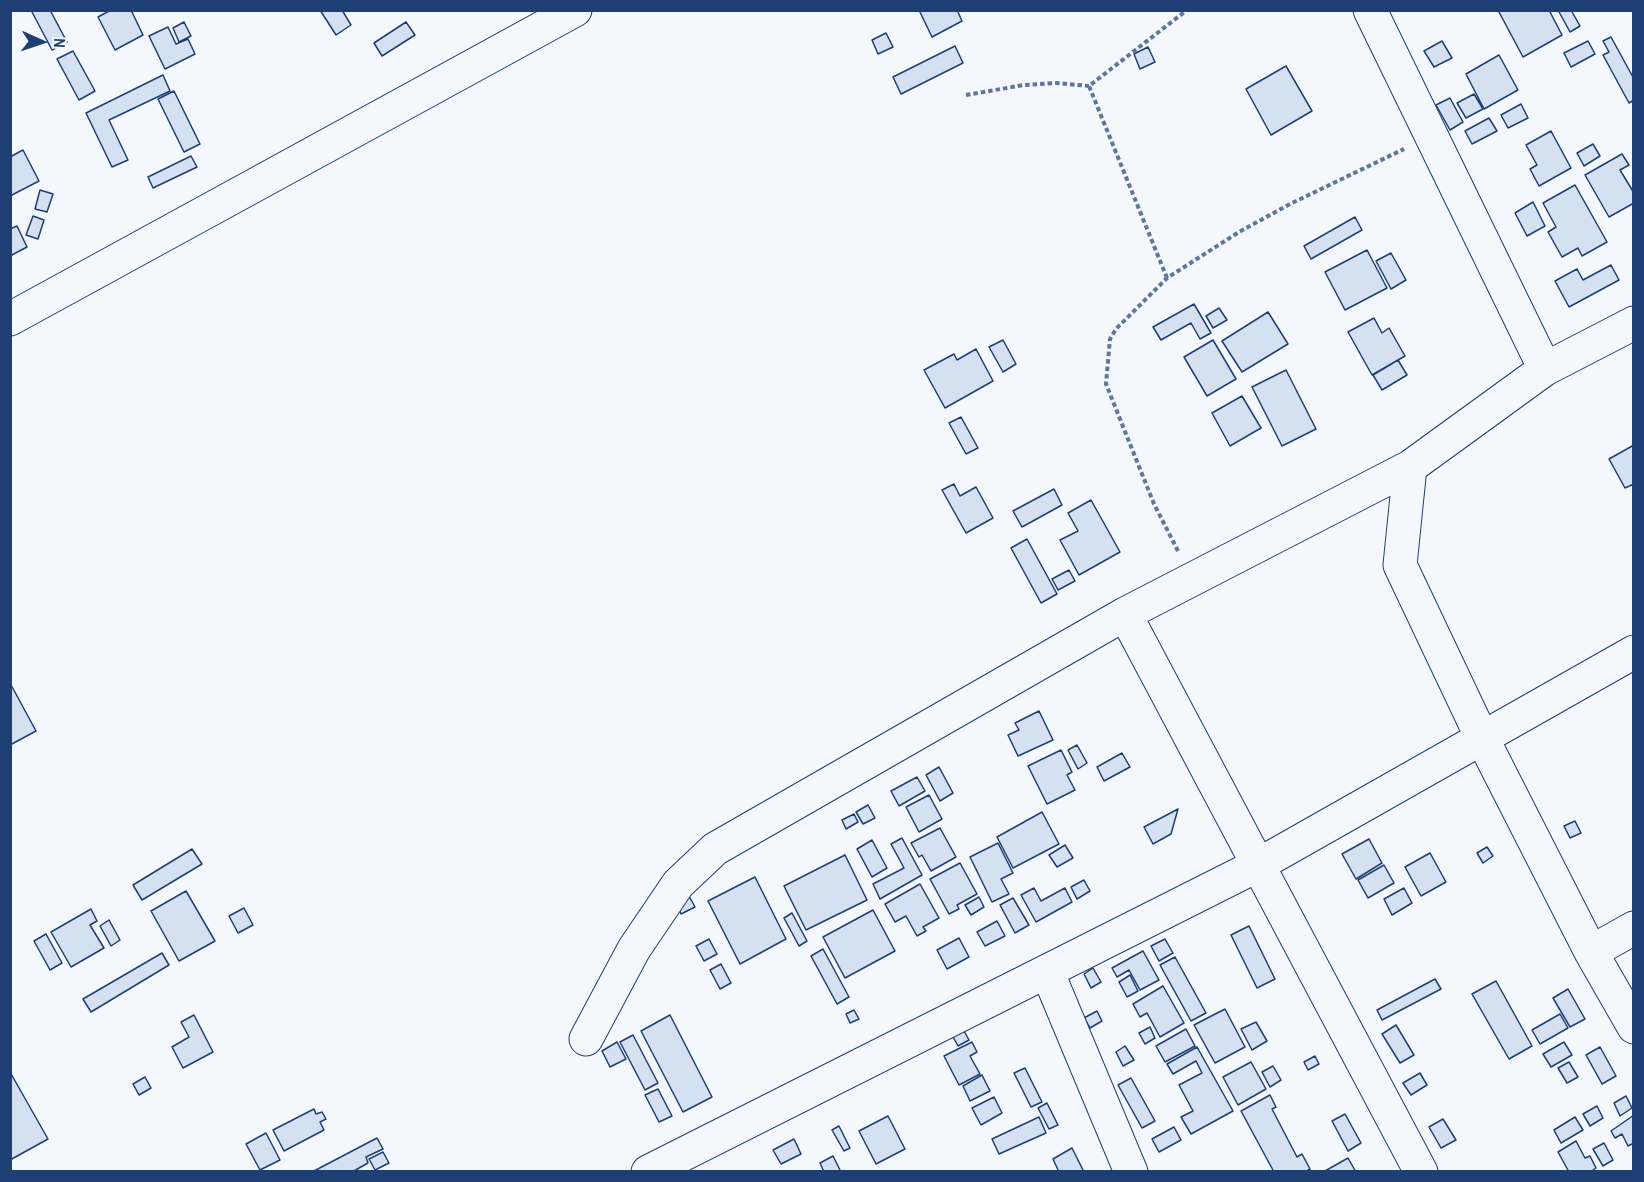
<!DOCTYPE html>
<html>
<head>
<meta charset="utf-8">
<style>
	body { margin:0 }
	#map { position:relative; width:1644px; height:1182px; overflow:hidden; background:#f4f7fb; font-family:"Archivo Narrow",sans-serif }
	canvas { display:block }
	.frame { position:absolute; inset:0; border:12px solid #1d3f73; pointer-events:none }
	.north { position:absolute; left:12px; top:12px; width:60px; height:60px; -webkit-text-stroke:4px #f4f7fb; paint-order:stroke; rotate:93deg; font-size:16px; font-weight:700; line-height:24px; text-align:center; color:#1d3f73 }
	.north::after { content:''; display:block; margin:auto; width:21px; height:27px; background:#1d3f73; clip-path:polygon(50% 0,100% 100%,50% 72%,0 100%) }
</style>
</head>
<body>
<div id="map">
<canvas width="1644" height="1182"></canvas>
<div class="frame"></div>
<div class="north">N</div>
</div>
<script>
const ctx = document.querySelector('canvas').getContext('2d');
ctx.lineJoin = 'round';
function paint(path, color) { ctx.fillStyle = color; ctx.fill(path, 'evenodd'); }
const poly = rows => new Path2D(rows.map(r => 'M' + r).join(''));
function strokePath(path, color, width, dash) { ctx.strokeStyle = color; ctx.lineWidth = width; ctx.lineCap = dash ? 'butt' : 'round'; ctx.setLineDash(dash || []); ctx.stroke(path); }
const building = poly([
	[35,10,50,10,67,42,52,50,32,12,35,10],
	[111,10,131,10,143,35,115,50,98,17,111,10],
	[320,10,342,10,351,25,336,35,320,10],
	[919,10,957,10,962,21,932,37,919,10],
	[1502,10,1549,10,1562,35,1523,57,1499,12,1502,10],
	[1558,10,1571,10,1580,26,1570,32,1558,10],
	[184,22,191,36,179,42,173,28,184,22],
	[406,22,415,35,382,56,374,43,406,22],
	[168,27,176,44,188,39,195,54,165,69,149,36,168,27],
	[886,33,893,47,878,54,872,40,886,33],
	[1611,37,1634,79,1634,100,1629,103,1603,55,1609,52,1603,41,1611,37],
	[1442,41,1452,58,1434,67,1424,51,1442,41],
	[1588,41,1595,54,1571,67,1564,53,1588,41],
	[955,46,963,63,901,94,893,77,955,46],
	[1148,47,1155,62,1140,69,1134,54,1148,47],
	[73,51,95,91,79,100,57,59,73,51],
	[1499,55,1518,90,1484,109,1466,74,1499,55],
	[1286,66,1312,111,1271,135,1246,89,1286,66],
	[163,75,170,91,109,120,128,160,112,167,86,113,163,75],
	[174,91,200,144,184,152,158,99,174,91],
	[1474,94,1483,109,1466,118,1457,103,1474,94],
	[1450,98,1463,122,1450,130,1436,105,1450,98],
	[1521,104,1528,118,1508,128,1501,115,1521,104],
	[1489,118,1497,131,1472,144,1465,131,1489,118],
	[1551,131,1571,168,1539,186,1530,169,1537,165,1526,145,1551,131],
	[1593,144,1600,156,1584,166,1577,153,1593,144],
	[23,150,39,181,10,196,10,157,23,150],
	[1622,154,1629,165,1620,170,1634,193,1634,203,1609,217,1585,175,1622,154],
	[191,156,197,167,153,188,148,177,191,156],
	[1575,185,1607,242,1582,256,1578,248,1562,257,1548,232,1556,227,1543,203,1575,185],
	[40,190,53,194,47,212,35,209,40,190],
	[1533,202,1545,226,1527,236,1515,213,1533,202],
	[33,216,44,220,38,239,26,235,33,216],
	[1355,217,1362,230,1311,259,1304,246,1355,217],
	[17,226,27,247,10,256,10,229,17,226],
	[1367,250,1387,288,1345,310,1325,272,1367,250],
	[1391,253,1406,280,1391,289,1376,261,1391,253],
	[1611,265,1619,280,1569,307,1555,281,1577,269,1583,280,1611,265],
	[1194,304,1211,333,1200,339,1191,323,1161,340,1153,327,1194,304],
	[1219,308,1227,320,1213,328,1206,316,1219,308],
	[1268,312,1288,344,1242,372,1222,341,1268,312],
	[1374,318,1382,333,1389,328,1405,356,1372,375,1348,332,1374,318],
	[1003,340,1016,364,1003,372,989,347,1003,340],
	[1213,340,1236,379,1207,396,1184,357,1213,340],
	[976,349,993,381,945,408,924,370,954,354,957,360,976,349],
	[1398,360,1407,375,1382,390,1373,375,1398,360],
	[1286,370,1316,429,1282,446,1252,387,1286,370],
	[1242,396,1261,428,1230,446,1212,413,1242,396],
	[961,417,978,448,966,454,949,423,961,417],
	[1634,445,1634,484,1625,488,1609,459,1634,445],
	[954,484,960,496,976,487,993,518,966,533,942,490,954,484],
	[1054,489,1062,505,1022,527,1013,511,1054,489],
	[1091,500,1120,552,1079,575,1060,540,1078,531,1068,513,1091,500],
	[1027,539,1057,594,1041,603,1011,548,1027,539],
	[1069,570,1075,581,1058,590,1052,579,1069,570],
	[10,683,36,731,10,745,10,683],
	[1039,711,1053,740,1018,756,1008,735,1019,730,1015,723,1039,711],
	[1077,745,1087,763,1078,769,1068,750,1077,745],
	[1061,750,1072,772,1067,775,1075,790,1047,804,1028,766,1061,750],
	[1122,753,1130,767,1104,781,1097,767,1122,753],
	[939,767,953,793,940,801,926,775,939,767],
	[917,777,925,791,899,806,891,791,917,777],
	[929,795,942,819,919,832,906,807,929,795],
	[868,805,875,818,863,824,856,812,868,805],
	[1178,809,1171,834,1153,844,1144,827,1178,809],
	[1042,812,1059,844,1013,868,997,837,1042,812],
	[854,814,858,822,846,829,842,820,854,814],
	[1575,821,1581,833,1570,838,1564,826,1575,821],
	[940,828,956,857,931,871,922,855,919,857,911,843,940,828],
	[902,838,922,875,880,899,873,884,904,868,891,844,902,838],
	[1369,839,1382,863,1356,879,1342,854,1369,839],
	[872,840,887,868,872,877,857,849,872,840],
	[998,843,1013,873,1001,879,1009,894,992,902,970,857,998,843],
	[1065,845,1073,858,1057,867,1049,855,1065,845],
	[1487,847,1493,856,1483,863,1477,853,1487,847],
	[192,849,202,864,142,900,133,885,192,849],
	[1430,853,1446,882,1421,896,1405,867,1430,853],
	[845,855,867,900,806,930,784,886,845,855],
	[960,863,977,894,957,905,959,909,949,914,930,879,960,863],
	[1384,865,1394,883,1368,898,1358,880,1384,865],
	[755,877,786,939,740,964,708,901,755,877],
	[1084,880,1090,891,1077,899,1071,887,1084,880],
	[920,884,939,918,923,927,926,931,917,936,906,916,895,922,885,904,920,884],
	[1034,888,1041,901,1065,888,1072,902,1036,922,1021,895,1034,888],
	[1404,888,1412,903,1392,915,1384,899,1404,888],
	[186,891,215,941,179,961,151,911,186,891],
	[689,896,695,907,681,914,676,903,689,896],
	[979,897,984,907,971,915,965,905,979,897],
	[1013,898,1029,925,1015,933,1000,905,1013,898],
	[244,908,253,925,238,933,229,916,244,908],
	[91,909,97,921,90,925,104,948,71,967,51,932,91,909],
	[873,910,895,951,845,978,823,937,873,910],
	[792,913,807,941,799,946,784,918,792,913],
	[109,920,120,940,111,946,100,926,109,920],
	[997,921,1005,936,985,946,977,932,997,921],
	[1249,926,1275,979,1257,988,1231,935,1249,926],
	[46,934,62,963,50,970,34,941,46,934],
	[959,938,969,957,947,969,937,950,959,938],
	[709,939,717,954,704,961,696,946,709,939],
	[1165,939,1173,953,1159,961,1151,946,1165,939],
	[823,949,849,997,837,1004,811,956,823,949],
	[1143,951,1159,980,1140,990,1129,970,1117,977,1112,968,1143,951],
	[162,953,169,965,91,1012,83,999,162,953],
	[1175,957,1206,1013,1191,1021,1160,965,1175,957],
	[721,964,731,983,720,989,710,970,721,964],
	[1093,968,1101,982,1091,988,1084,974,1093,968],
	[1130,975,1138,991,1127,997,1119,982,1130,975],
	[1435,979,1441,989,1382,1020,1377,1010,1435,979],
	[1496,981,1532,1046,1509,1059,1472,994,1496,981],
	[1163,986,1184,1023,1160,1037,1147,1013,1140,1017,1133,1004,1163,986],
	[1568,989,1585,1019,1570,1027,1553,998,1568,989],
	[1225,1009,1245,1047,1215,1063,1194,1025,1225,1009],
	[854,1010,859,1019,850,1023,846,1014,854,1010],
	[1097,1011,1102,1021,1090,1028,1084,1018,1097,1011],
	[1560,1014,1568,1028,1540,1044,1532,1030,1560,1014],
	[194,1015,213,1052,183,1068,172,1047,189,1037,181,1022,194,1015],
	[670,1015,712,1097,683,1112,641,1031,670,1015],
	[1256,1022,1267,1041,1252,1050,1241,1029,1256,1022],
	[1396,1025,1414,1055,1400,1063,1382,1034,1396,1025],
	[1150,1027,1155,1038,1145,1044,1139,1033,1150,1027],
	[963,1029,969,1040,958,1046,952,1035,963,1029],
	[1186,1029,1195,1046,1165,1062,1156,1046,1186,1029],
	[633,1035,658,1083,645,1090,620,1042,633,1035],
	[617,1042,626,1059,610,1067,602,1051,617,1042],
	[972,1042,977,1052,970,1056,980,1074,959,1085,944,1056,972,1042],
	[1564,1042,1572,1055,1551,1067,1543,1054,1564,1042],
	[1125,1046,1134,1060,1123,1066,1116,1052,1125,1046],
	[1197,1047,1233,1111,1191,1134,1181,1117,1193,1111,1179,1085,1202,1073,1196,1061,1173,1074,1167,1064,1197,1047],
	[1600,1047,1616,1076,1602,1084,1586,1055,1600,1047],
	[1315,1056,1319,1064,1308,1070,1304,1062,1315,1056],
	[1251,1062,1266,1089,1238,1105,1223,1077,1251,1062],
	[1569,1062,1578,1077,1567,1083,1558,1068,1569,1062],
	[1273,1066,1281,1080,1270,1087,1262,1072,1273,1066],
	[1025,1068,1042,1102,1031,1107,1014,1073,1025,1068],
	[10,1072,48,1139,10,1160,10,1072],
	[1420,1073,1427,1085,1411,1095,1403,1083,1420,1073],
	[982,1075,990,1091,970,1101,963,1086,982,1075],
	[145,1077,151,1088,139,1095,133,1084,145,1077],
	[1131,1078,1155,1121,1142,1128,1118,1085,1131,1078],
	[658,1089,672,1116,659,1122,645,1095,658,1089],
	[1270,1095,1276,1107,1272,1109,1297,1157,1302,1154,1310,1169,1305,1172,1274,1172,1241,1111,1270,1095],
	[1626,1096,1632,1108,1620,1116,1614,1103,1626,1096],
	[994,1097,1002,1113,981,1125,972,1108,994,1097],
	[1047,1103,1058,1125,1049,1129,1038,1108,1047,1103],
	[1597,1106,1603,1118,1590,1126,1583,1114,1597,1106],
	[314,1109,316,1114,322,1112,326,1119,320,1122,324,1130,284,1151,273,1130,314,1109],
	[1345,1114,1361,1143,1348,1151,1332,1121,1345,1114],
	[1634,1115,1634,1143,1628,1146,1622,1134,1615,1138,1611,1131,1634,1115],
	[888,1116,905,1149,876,1164,859,1131,888,1116],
	[1039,1117,1046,1133,999,1154,992,1139,1039,1117],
	[1575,1117,1583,1130,1561,1143,1554,1130,1575,1117],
	[1443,1119,1456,1140,1441,1148,1429,1127,1443,1119],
	[839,1126,850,1148,844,1151,832,1130,839,1126],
	[1174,1127,1181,1140,1159,1152,1152,1139,1174,1127],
	[266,1133,280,1160,260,1170,246,1144,266,1133],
	[377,1138,383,1149,366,1157,368,1163,352,1172,312,1172,377,1138],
	[794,1139,801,1154,781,1164,773,1150,794,1139],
	[1576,1141,1585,1158,1590,1156,1596,1168,1590,1172,1569,1172,1558,1152,1576,1141],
	[1604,1143,1613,1160,1603,1166,1593,1149,1604,1143],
	[1072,1148,1084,1172,1059,1172,1053,1159,1072,1148],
	[383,1152,389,1163,375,1170,369,1159,383,1152],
	[833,1156,841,1172,824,1172,820,1163,833,1156],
	[1348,1158,1356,1172,1326,1172,1325,1171,1348,1158]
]);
paint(building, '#d5e0f0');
strokePath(building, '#1d3f73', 1.5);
const minor = poly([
	[1370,10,1545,369],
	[10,319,575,10],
	[1410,467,1400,565,1482,738,1591,952,1634,1027],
	[1125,614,1421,1172],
	[1591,952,1634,928],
	[1047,971,1131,1172],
	[586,1039,634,949,678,884,715,849,1125,614,1410,467,1545,369,1634,323],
	[648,1172,1258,865,1634,652]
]);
strokePath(minor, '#1d3f73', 35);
strokePath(poly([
	[966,95,1024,85,1056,83,1089,86],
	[1167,278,1089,86,1187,10],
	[1178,551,1154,504,1106,384,1110,339,1116,329,1167,278,1239,232,1290,204,1404,149]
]), '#5e769c', 4, [4.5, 3]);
strokePath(minor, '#f4f7fb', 33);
</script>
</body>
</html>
